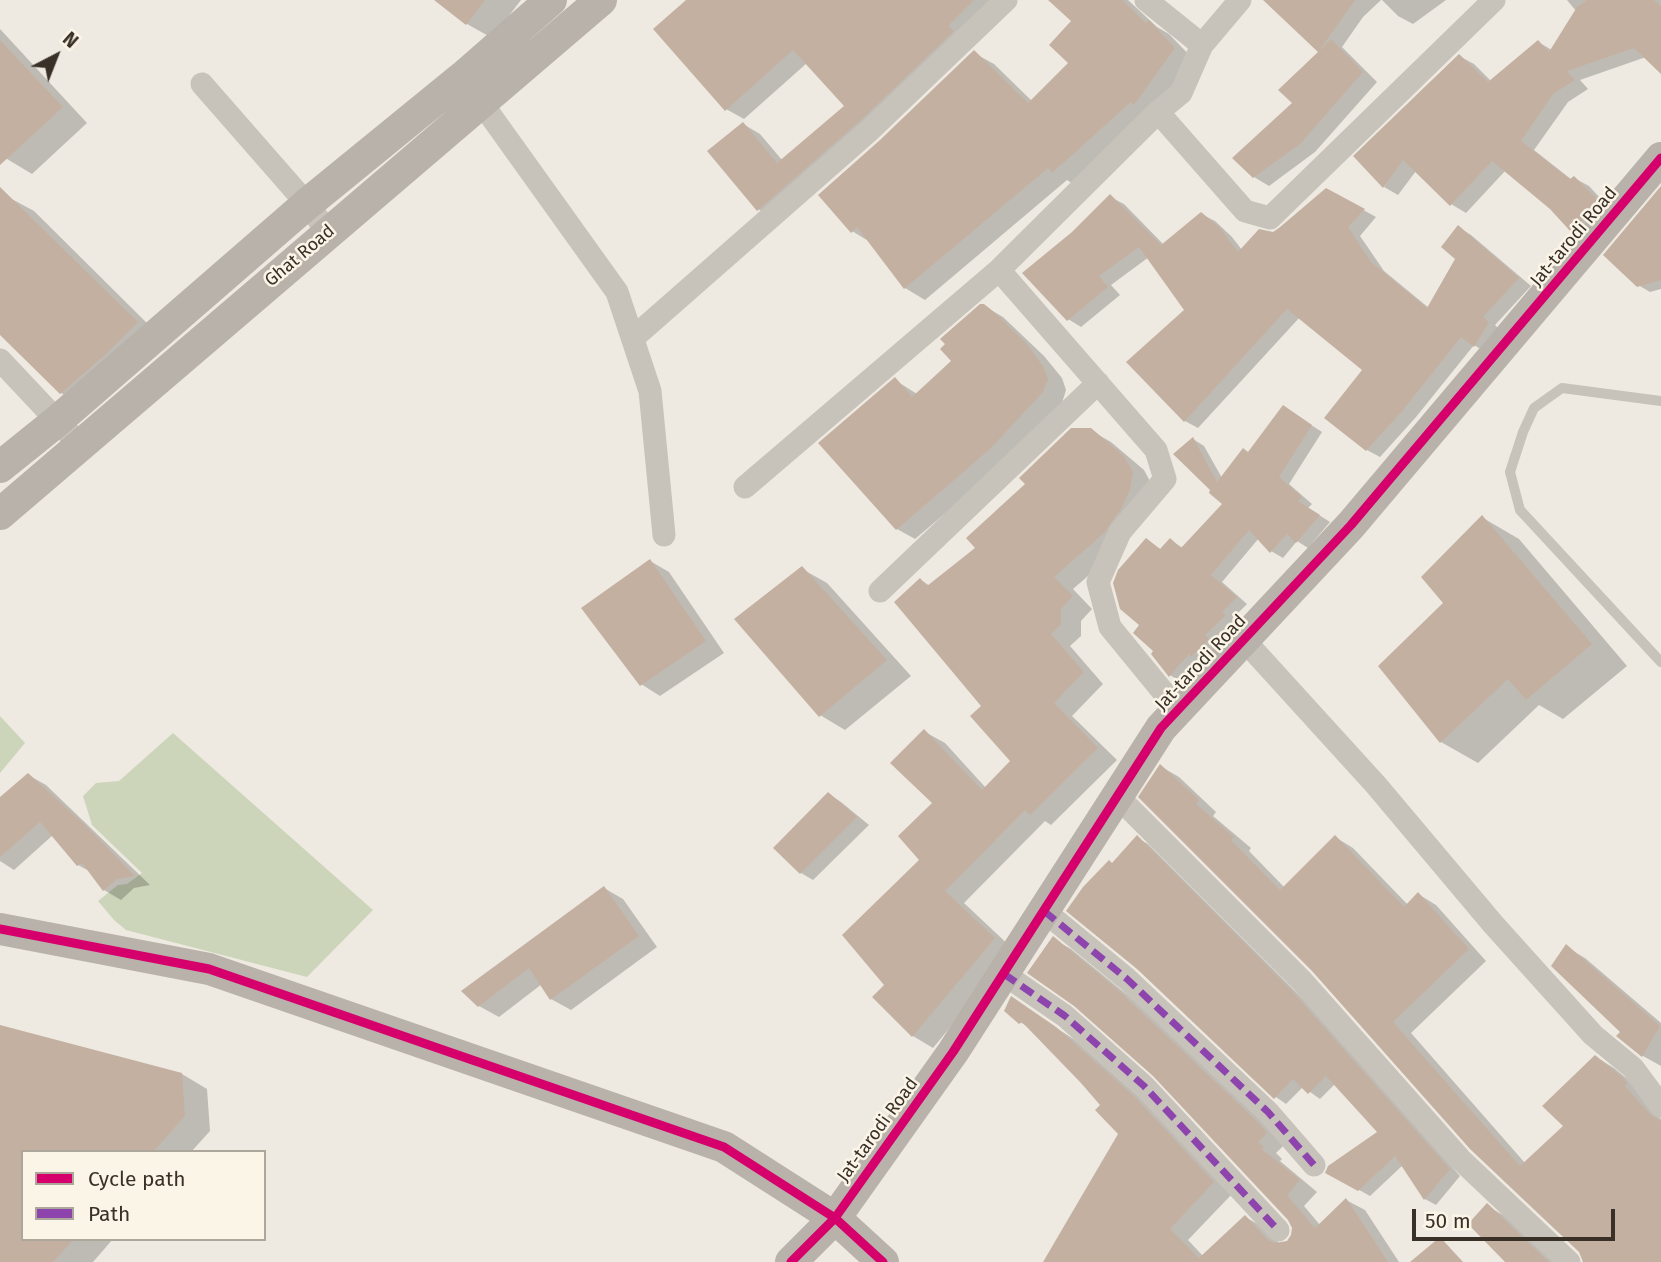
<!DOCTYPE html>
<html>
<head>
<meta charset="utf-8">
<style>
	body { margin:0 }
	#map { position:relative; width:1661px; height:1262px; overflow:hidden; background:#eeeae1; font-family:"Fira Sans",sans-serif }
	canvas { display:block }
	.legend { position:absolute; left:21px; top:1150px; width:245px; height:91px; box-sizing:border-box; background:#fbf5e8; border:2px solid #ada69b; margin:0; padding:9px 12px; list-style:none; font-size:21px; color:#393028 }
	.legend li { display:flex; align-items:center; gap:14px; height:35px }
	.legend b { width:35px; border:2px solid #ada69b }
	.north { position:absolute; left:21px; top:21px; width:70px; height:70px; -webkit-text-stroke:5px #fbf5e8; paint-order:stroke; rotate:42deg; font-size:19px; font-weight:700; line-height:28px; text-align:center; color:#393028 }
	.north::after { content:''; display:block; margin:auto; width:24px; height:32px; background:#393028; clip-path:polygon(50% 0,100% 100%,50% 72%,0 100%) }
	.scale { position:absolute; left:1412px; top:1209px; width:203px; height:32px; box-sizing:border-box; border:4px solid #393028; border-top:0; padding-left:9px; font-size:21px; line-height:24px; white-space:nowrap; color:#393028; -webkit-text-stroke:5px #fbf5e8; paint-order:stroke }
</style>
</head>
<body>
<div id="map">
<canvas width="1661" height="1262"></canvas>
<ul class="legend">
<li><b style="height:9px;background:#d6006c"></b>Cycle path</li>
<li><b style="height:9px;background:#8e44ad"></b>Path</li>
</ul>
<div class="north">N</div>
<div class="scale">50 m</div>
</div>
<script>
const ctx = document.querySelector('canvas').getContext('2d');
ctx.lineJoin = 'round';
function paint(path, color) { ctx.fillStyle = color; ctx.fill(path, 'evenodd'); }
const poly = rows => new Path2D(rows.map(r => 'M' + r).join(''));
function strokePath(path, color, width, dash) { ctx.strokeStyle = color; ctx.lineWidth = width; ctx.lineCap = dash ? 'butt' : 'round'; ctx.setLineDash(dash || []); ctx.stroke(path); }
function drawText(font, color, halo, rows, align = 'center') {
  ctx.font = font + ' "Fira Sans",sans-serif'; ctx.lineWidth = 5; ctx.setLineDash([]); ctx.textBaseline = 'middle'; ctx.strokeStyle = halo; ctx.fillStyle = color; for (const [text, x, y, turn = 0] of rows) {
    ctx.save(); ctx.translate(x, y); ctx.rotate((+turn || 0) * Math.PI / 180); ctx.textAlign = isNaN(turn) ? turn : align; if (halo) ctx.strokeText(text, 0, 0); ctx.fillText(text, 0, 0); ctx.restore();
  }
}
paint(poly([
	[0,716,25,743,0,773],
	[173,733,373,910,307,977,126,930,114,920,98,901,118,885,127,884,142,873,92,825,83,796,96,783,119,781]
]), '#ccd5ba');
paint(poly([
	[437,0,521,0,492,38,467,24],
	[688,0,1001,0,776,220,758,209,743,124,760,134,782,160,846,106,807,63,744,119,726,109],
	[1071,0,1128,0,1157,27,1169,34,1195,61,1156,115,1073,184,1067,180,925,300,905,288,870,242,852,231,881,141,974,53,994,64,1032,101,1071,63,1073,21],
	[1265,0,1381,0,1363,17,1342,47,1377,82,1315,152,1269,186,1254,177,1320,52],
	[1382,0,1446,0,1413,24,1398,16],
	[1567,0,1661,0,1661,71,1646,57,1580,80,1588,89,1568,102,1534,150,1572,180,1574,178,1589,186,1613,212,1587,239,1572,231,1551,208,1506,170,1466,213,1451,204,1416,171,1398,195,1384,187,1459,56,1474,64,1491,81,1538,42,1552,50,1576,11],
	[0,29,87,123,32,174,7,159,0,152],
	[1327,190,1376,217,1360,236,1384,271,1429,308,1457,258,1458,227,1471,235,1531,286,1495,325,1501,331,1487,353,1474,345,1416,417,1380,457,1367,450,1364,370,1300,317,1198,428,1185,421,1128,362,1187,310,1149,257,1111,285,1120,295,1081,327,1068,319,1073,233,1110,197,1124,204,1164,245,1201,214,1215,221,1232,237,1242,250,1273,233],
	[1661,196,1661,289,1650,292,1638,285],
	[8,197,34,211,162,338,86,408,61,393,0,333,0,205],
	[984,306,1003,317,1044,356,1062,378,1066,390,1062,403,994,472,915,539,897,529,895,380,917,394,954,361],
	[1294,414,1322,432,1289,484,1312,504,1308,508,1330,522,1308,548,1297,541,1283,558,1271,551,1259,538,1222,582,1247,604,1232,619,1236,622,1215,642,1219,646,1204,662,1201,660,1181,682,1170,675,1142,625,1146,540,1162,550,1170,540,1183,548,1225,504,1193,439,1204,446,1222,478],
	[1090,430,1111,442,1144,470,1152,485,1125,544,1073,589,1092,609,1081,621,1081,636,1070,646,1103,684,1072,716,1117,760,1051,825,1045,821,964,903,1014,950,933,1048,913,1036,875,997,886,985,935,803,925,732,945,743,986,788,1012,761,921,580,930,586,977,548],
	[1483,518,1519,539,1627,666,1563,719,1539,705,1478,763,1441,742,1380,666,1446,604],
	[650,561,669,572,724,653,660,696,641,684],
	[802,569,827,583,911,676,845,730,820,715],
	[1160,766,1179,777,1216,812,1213,816,1251,848,1249,851,1285,888,1335,837,1353,848,1408,905,1418,894,1436,905,1486,961,1411,1033,1525,1163,1565,1126,1596,1057,1614,1068,1641,1090,1643,1098,1661,1119,1661,1262,1584,1262,1580,1251],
	[28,775,46,785,150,885,134,888,121,900,104,890,91,872,78,865,53,835,14,870,0,861,0,799],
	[829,794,841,802,869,825,813,880,801,873],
	[1137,838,1148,844,1303,999,1460,1176,1436,1205,1425,1199,1403,1165,1370,1196,1338,1178,1379,1132,1336,1083,1320,1099,1303,1087,1286,1104,1276,1097,1138,967,1113,865],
	[604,888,623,899,657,947,571,1010,551,999,542,984,499,1017,479,1006],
	[1053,939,1071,949,1136,1002,1276,1134,1285,1144,1276,1153,1282,1159,1280,1161,1317,1192,1304,1206,1320,1225,1346,1200,1365,1210,1399,1262,1045,1262,1120,1133,1102,1105,1030,1028,1020,1022,1012,999,1075,1040,1153,1109,1232,1194,1188,1240,1203,1256,1245,1217,1263,1227,1282,1246,1293,1236,1293,1227,1290,1219],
	[1566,947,1585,958,1661,1023,1661,1066,1643,1056,1618,1036,1623,1032],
	[0,1027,182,1074,207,1089,210,1131,191,1152,23,1152,23,1239,113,1239,93,1262,0,1262],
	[1487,1206,1505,1216,1554,1262,1507,1262]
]), '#0003');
paint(poly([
	[434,0,485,0,466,25],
	[686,0,974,0,948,26,954,31,861,120,757,211,707,151,743,122,777,163,844,106,793,50,725,111,653,29],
	[1048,0,1122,0,1146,23,1149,20,1175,48,1134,105,1131,102,1052,173,1048,168,904,289,857,227,851,233,818,195,880,140,974,50,1028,103,1068,63,1049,45,1071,21],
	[1263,0,1355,0,1319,51,1331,39,1363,72,1300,144,1253,178,1232,158,1292,103,1278,90,1318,52],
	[1587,0,1654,0,1661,6,1661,74,1634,48,1567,71,1575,80,1553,94,1521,141,1570,179,1574,176,1600,202,1571,232,1550,209,1492,161,1450,206,1403,160,1383,188,1353,156,1459,54,1488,82,1538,40,1549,52,1577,7],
	[0,40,63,107,0,165],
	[1661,186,1661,280,1637,287,1603,255],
	[0,187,138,322,106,354,60,394,0,335],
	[1326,188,1365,209,1348,227,1371,262,1427,308,1455,259,1441,247,1458,225,1519,278,1483,317,1489,322,1474,347,1461,337,1403,410,1366,451,1324,418,1362,370,1287,309,1184,422,1126,362,1184,310,1139,247,1099,276,1108,287,1067,321,1022,273,1072,232,1110,194,1161,245,1201,212,1219,227,1238,252,1259,229,1273,232,1279,228],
	[980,304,984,304,994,312,1026,343,1043,366,1048,379,1043,392,990,449,896,530,818,443,895,377,912,397,951,361,940,349,945,344,940,339],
	[1283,405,1312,425,1279,477,1302,497,1298,501,1320,515,1296,543,1287,534,1270,553,1249,530,1211,575,1237,597,1222,612,1226,615,1205,635,1209,639,1191,657,1189,654,1169,677,1151,654,1153,651,1133,633,1139,625,1120,609,1113,583,1118,570,1146,538,1160,549,1170,538,1181,548,1222,504,1209,493,1210,490,1173,454,1193,437,1217,482,1243,448,1248,452],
	[1071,428,1091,428,1124,456,1133,472,1130,490,1121,509,1104,533,1054,577,1073,596,1061,609,1061,624,1051,634,1084,672,1054,703,1098,748,1030,815,1025,810,945,891,995,938,912,1037,872,997,884,985,842,935,919,860,898,836,932,803,890,763,924,729,982,790,1010,761,970,716,981,706,894,602,920,578,927,586,975,548,966,538,1025,484,1019,478],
	[1482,515,1592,644,1526,700,1508,679,1440,743,1378,666,1443,603,1421,577],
	[650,559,706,641,640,686,581,608],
	[802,566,887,660,819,717,734,619],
	[1160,764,1199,800,1196,804,1234,837,1231,840,1280,890,1335,835,1404,907,1418,892,1469,949,1393,1022,1520,1166,1563,1126,1542,1106,1595,1055,1623,1078,1627,1083,1625,1086,1650,1114,1661,1121,1661,1262,1583,1262,1579,1252,1470,1149,1312,971,1138,797],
	[28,773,87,827,135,876,117,879,103,891,82,863,77,866,40,822,0,857,0,797],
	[828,792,857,817,800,874,773,848],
	[1137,835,1292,991,1450,1169,1424,1200,1395,1156,1358,1191,1325,1173,1328,1166,1377,1132,1326,1076,1308,1094,1293,1079,1274,1099,1137,969,1066,911,1083,887,1109,860,1112,863],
	[604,886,639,936,550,1000,529,968,478,1007,461,991],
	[1053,936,1118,990,1258,1122,1267,1133,1258,1142,1264,1147,1262,1149,1300,1180,1287,1195,1315,1228,1346,1198,1388,1262,1043,1262,1118,1134,1095,1110,1100,1105,1081,1083,1022,1022,1019,1024,1004,1011,1011,996,1056,1027,1134,1096,1214,1182,1170,1229,1199,1258,1245,1215,1268,1240,1275,1243,1287,1241,1291,1235,1292,1228,1288,1220,1153,1076,1074,1006,1027,973],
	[1566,944,1660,1026,1642,1057,1616,1036,1620,1032,1551,966],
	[0,1025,182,1073,185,1116,153,1152,23,1152,23,1239,74,1239,53,1262,0,1262],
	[1487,1203,1549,1262,1505,1262,1468,1224],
	[1440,1237,1463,1262,1410,1262]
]), '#c3b0a1');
strokePath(poly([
	[1661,401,1562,388,1534,408,1523,432,1510,472,1520,510,1661,662]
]), '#c7c2ba', 10);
strokePath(poly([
	[1146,0,1202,45],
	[202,84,307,204,328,232],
	[473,91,617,292,650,391,664,535],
	[1158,112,1245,211,1270,218,1494,0],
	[999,270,1156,450,1165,479,1120,532,1098,582,1110,627,1178,710],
	[633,338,870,130,1006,0],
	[0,360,80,445],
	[745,487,999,270,1158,112,1181,93,1202,45,1240,0],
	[880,591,1098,383],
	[1244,640,1376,785,1493,924,1593,1035,1633,1068,1661,1106],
	[1117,796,1302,981,1460,1159,1569,1262],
	[1044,911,1127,979,1214,1061,1268,1112,1314,1165],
	[1004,974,1065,1016,1144,1086,1278,1230]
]), '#c7c2ba', 23);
strokePath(poly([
	[0,467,56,422,307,204,464,76,551,0],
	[0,514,601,0],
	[0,929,209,969,724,1147,835,1218,883,1262],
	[791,1262,835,1218,953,1052,1161,728,1351,525,1661,158]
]), '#b8b2aa', 32);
strokePath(poly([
	[1044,911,1127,979,1214,1061,1268,1112,1314,1165],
	[1004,974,1065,1016,1144,1086,1278,1230]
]), '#8e44ad', 7, [14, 7]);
strokePath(poly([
	[0,929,209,969,724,1147,835,1218,883,1262],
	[791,1262,835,1218,953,1052,1161,728,1351,525,1661,158]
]), '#d6006c', 9);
drawText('18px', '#393028', '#fbf5e8', [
	["Jat-tarodi Road",1574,237,-50],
	["Ghat Road",300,256,-40],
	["Jat-tarodi Road",1201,663,-47],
	["Jat-tarodi Road",878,1130,-54]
]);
</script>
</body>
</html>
